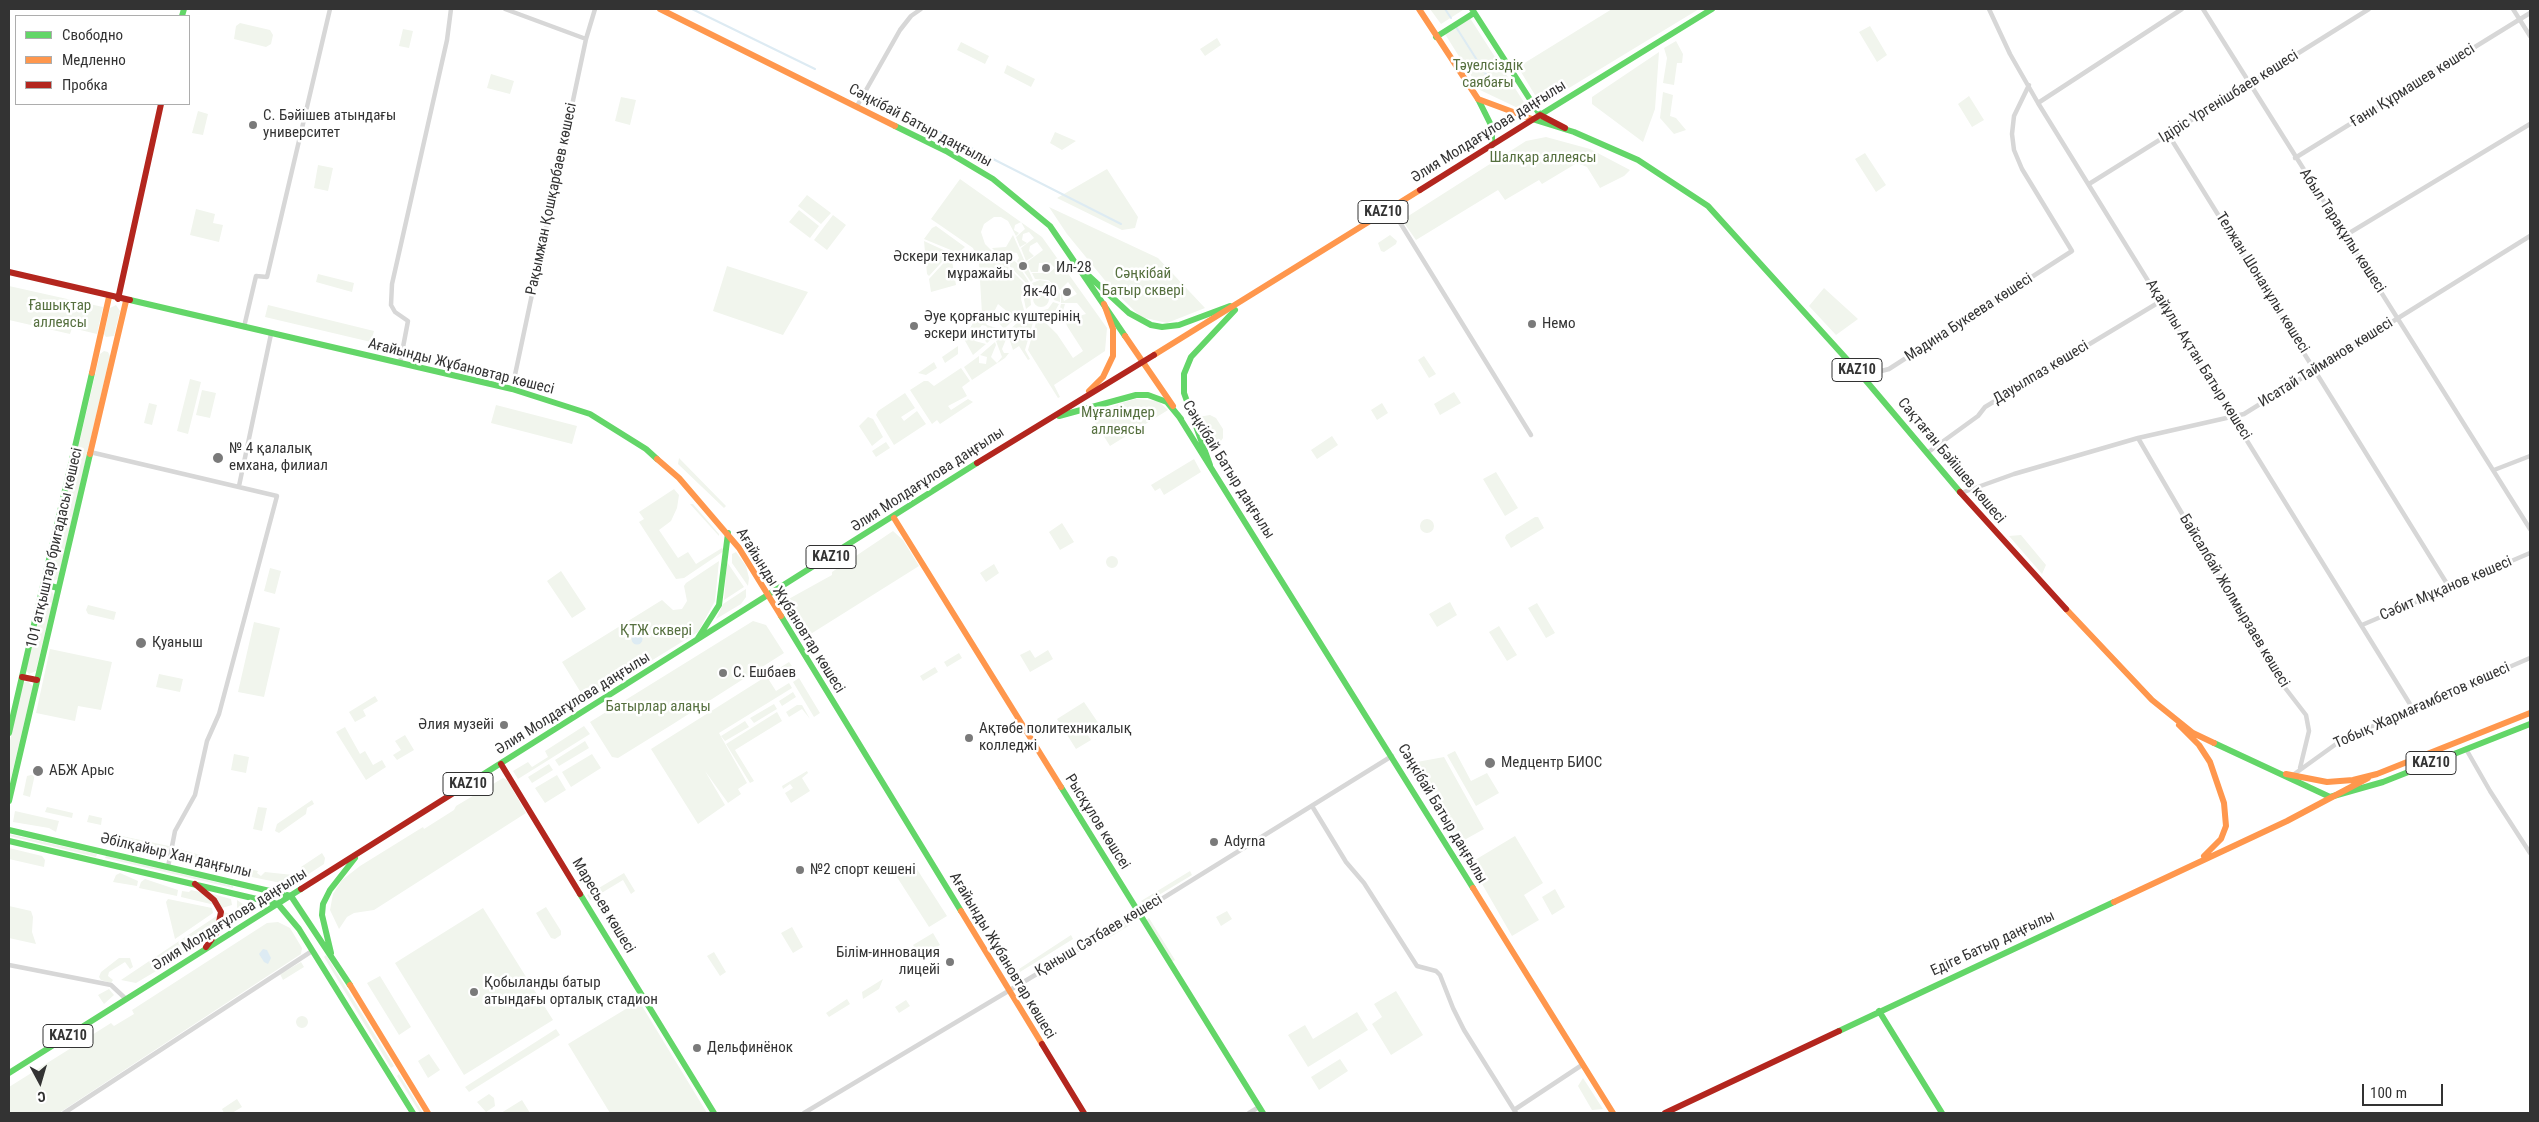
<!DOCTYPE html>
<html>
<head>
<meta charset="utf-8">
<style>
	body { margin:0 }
	#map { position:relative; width:2539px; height:1122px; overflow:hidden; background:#fff; font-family:"Roboto Condensed",sans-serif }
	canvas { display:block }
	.frame { position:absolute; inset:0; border:10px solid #333; pointer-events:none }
	.legend { position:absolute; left:15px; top:15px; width:175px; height:90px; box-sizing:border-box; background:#fff; border:1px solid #adadad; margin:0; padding:6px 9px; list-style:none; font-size:15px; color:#333 }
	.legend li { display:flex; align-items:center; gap:10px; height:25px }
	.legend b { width:25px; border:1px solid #adadad }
	.north { position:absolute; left:15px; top:1057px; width:50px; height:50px; -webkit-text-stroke:4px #fff; paint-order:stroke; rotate:174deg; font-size:14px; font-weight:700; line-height:20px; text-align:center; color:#333 }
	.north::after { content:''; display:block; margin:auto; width:18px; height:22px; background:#333; clip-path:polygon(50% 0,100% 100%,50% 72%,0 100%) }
	.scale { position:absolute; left:2362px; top:1084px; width:81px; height:22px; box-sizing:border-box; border:2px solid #333; border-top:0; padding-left:6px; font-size:15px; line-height:18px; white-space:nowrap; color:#333; -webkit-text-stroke:4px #fff; paint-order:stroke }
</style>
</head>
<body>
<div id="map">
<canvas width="2539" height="1122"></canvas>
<div class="frame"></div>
<ul class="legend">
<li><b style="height:6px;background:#63d668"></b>Свободно</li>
<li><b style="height:6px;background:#ff974d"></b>Медленно</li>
<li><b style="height:6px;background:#b3261e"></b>Пробка</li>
</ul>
<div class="north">С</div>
<div class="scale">100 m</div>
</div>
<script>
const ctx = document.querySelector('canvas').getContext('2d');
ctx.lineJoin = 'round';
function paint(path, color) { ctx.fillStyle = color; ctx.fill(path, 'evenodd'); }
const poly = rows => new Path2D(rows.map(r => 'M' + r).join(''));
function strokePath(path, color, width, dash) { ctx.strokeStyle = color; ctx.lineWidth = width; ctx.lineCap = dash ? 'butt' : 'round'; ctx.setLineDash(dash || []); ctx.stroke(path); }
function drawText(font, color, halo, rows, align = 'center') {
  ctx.font = font + ' "Roboto Condensed",sans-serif'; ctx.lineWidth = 5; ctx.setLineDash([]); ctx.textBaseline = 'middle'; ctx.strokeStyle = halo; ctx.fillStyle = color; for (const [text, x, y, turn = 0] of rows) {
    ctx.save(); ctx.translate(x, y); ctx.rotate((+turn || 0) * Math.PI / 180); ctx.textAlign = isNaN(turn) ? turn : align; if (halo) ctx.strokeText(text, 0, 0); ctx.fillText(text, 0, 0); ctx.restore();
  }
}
paint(poly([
	[1430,9,1463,9,1463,10,1441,24],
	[1612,9,1699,9,1541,105,1518,67],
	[1470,18,1527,107,1522,110,1480,90,1445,34],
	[240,23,270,30,273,35,271,44,266,47,234,39,236,26],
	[1870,26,1887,55,1877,62,1859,32],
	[403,29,413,31,409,48,399,46],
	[1217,38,1221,45,1205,56,1200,49],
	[1676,41,1683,54,1682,63,1677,63,1674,85,1663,83,1667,58,1664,48],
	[961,42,989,56,985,64,957,50],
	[1659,52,1655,109,1643,142,1592,104,1592,97],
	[1007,65,1035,79,1031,87,1004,73],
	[491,74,514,81,510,94,487,88],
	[1663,92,1673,95,1670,116,1676,118,1686,130,1674,134,1660,118],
	[1969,96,1984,120,1972,127,1958,104],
	[621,97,636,100,630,125,615,121],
	[198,111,208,114,203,135,192,133],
	[1055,132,1076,141,1062,150,1050,143],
	[1546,137,1590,149,1630,170,1624,176,1600,188,1587,167,1577,163,1542,184,1539,180,1505,200,1498,190,1416,240,1402,220,1526,141],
	[1865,153,1886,185,1876,192,1855,159],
	[318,165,333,168,328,191,314,188],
	[1107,169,1138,217,1135,228,1122,230,1057,198],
	[960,179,1042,237,1107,328,1105,351,1054,385,1060,397,1058,398,1028,350,1037,319,1043,320,1057,334,1073,358,1083,351,1067,326,1060,308,1061,304,1065,304,1063,311,1072,318,1086,314,1077,303,1061,303,1061,293,1064,301,1077,294,1068,282,1060,290,1048,280,1035,279,1032,273,1049,273,1055,268,1050,263,1039,263,1038,272,1031,272,1027,262,1043,250,1037,242,1030,246,1029,251,1034,256,1026,261,1021,248,1034,238,1029,232,1023,234,1022,240,1027,243,1020,247,1016,237,1025,229,1021,222,1015,225,1014,230,1019,233,1016,236,1008,221,1001,217,994,217,984,224,981,232,985,244,1026,285,1021,299,1024,310,1015,318,998,304,994,312,1014,319,1004,329,994,317,987,313,984,319,987,325,1002,330,995,336,986,326,982,325,979,329,980,334,994,337,987,343,979,334,975,333,972,337,975,341,986,344,973,355,964,339,974,321,982,314,979,263,973,248,931,219],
	[807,195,831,213,821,224,798,206],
	[1049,207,1158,258,1205,308,1167,323,1141,317,1112,289,1067,234],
	[196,209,215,214,213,223,223,225,219,242,190,235],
	[799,210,819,226,810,238,789,222],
	[833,215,846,225,827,250,814,240],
	[936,226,965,247,958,253,924,239,932,228],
	[1013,235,1033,280,1031,282,1017,261,1019,258,1017,253,1010,252,1008,258,1016,262,1029,282,1027,284,992,248,1006,247],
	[1390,235,1397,241,1396,244,1384,252,1381,251,1378,243],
	[924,241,950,253,929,276,927,274],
	[951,255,956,285,931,292,929,279],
	[727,266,808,292,783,335,713,311],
	[318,274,354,283,352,292,316,282],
	[1040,280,1049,282,1056,287,1060,294,1060,302,1054,300,1052,293,1048,288,1043,286,1035,288,1032,283],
	[1030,284,1034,289,1030,295,1031,305,1026,309,1023,295],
	[9,286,103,307,97,334,72,328,70,334,9,320],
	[1824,288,1858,319,1836,335,1809,306],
	'1033 299a8 8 0 1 1 16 0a8 8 0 1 1-16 0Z',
	[1053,302,1059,304,1054,313,1045,317,1037,318,1040,311,1048,309],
	[116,305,120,311,114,336,106,337,104,334,110,308],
	[268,305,374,331,371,342,265,317],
	[1027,314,1034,319,1025,350,1030,359,1028,360,1019,346,1013,350,1007,332],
	[1006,333,1007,337,1002,349,1004,353,1009,353,1005,358,972,380,964,367,979,356,979,363,986,364,987,357,980,355,995,342,996,345,991,357,997,363,1002,357,996,341],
	[958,346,958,354,945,363,942,357],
	[104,351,108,352,110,356,58,579,53,581,48,576,100,354],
	[1424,356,1436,374,1429,378,1418,360],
	[934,362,937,368,926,375,918,373],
	[961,368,970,381,962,387,967,396,948,406,951,410,968,399,973,402,940,424,937,420,932,424,910,390,924,381,928,381,934,386],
	[190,379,201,382,188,434,177,431],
	[202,390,216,393,210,418,196,415],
	[1454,392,1461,403,1440,415,1434,404],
	[905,393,915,408,901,417,904,421,917,411,926,424,894,445,876,415,878,411],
	[1136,399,1158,401,1168,410,1110,446,1091,416,1121,403],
	[149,403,157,405,152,425,144,423],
	[1382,403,1388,413,1377,420,1371,410],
	[496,405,577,426,572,444,491,423],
	[1210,415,1216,418,1223,429,1223,438,1216,448,1198,417],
	[868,417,873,419,883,437,872,446,859,426],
	[1332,436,1338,445,1317,459,1311,450],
	[886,442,890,448,876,457,872,451],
	[679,458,726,506,724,508,678,464],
	[1194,459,1201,472,1164,495,1160,488,1155,491,1151,485],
	[1496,472,1518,508,1505,516,1483,479],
	[674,489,679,495,677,508,671,521,659,530,678,558,688,552,696,564,722,548,724,551,684,578,676,579,639,522,644,519,639,512],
	[690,504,693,504,719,534,719,536],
	[1535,517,1538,517,1544,528,1511,548,1505,538,1506,535],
	'1420 526a7 7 0 1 1 14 0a7 7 0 1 1-14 0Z',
	[1062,523,1074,542,1060,550,1049,532],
	[893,531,903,540,919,566,809,635,800,637,784,607,785,601,832,575,832,572],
	[2021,535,2046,565,2042,574,2009,536],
	[736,552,746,566,749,578,748,586,732,563,732,554],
	'1106 562a6 6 0 1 1 12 0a6 6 0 1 1-12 0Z',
	[719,561,715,601,698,632,586,701,562,662,662,600,673,610,682,609,687,601,684,586,686,583],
	[727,562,744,587,724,600],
	[994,564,999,573,986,582,980,573],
	[270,568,281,571,275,594,264,591],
	[561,571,586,609,572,618,547,581],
	[746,589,746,597,741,604,716,619,723,604],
	[46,590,51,590,54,595,36,671,29,674,26,670,44,592],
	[1450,602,1457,615,1437,627,1429,614],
	[1537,603,1555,633,1546,638,1528,608],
	[88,605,116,612,114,620,88,614,86,610],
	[753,621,766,625,784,653,673,724,618,758,612,757,590,722],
	[254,622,280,628,264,697,238,692],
	[1499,626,1517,655,1507,661,1489,632],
	[50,649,112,662,101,710,78,706,75,721,36,713],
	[1030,650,1035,658,1048,650,1053,659,1030,672,1020,655],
	[959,653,962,658,947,667,944,662],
	[789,662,792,666,769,680,776,691,789,683,792,688,719,733,747,783,738,789,741,794,728,803,705,771,725,805,698,824,651,749],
	[935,667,938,672,923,681,920,676],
	[159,674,183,679,180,692,156,687],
	[799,678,820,713,814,717,793,682],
	[27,681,33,686,9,786,9,745,23,683],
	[793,692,796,697,782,706,779,701],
	[375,696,378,701,363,710,366,716,355,722,349,712],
	[1084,702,1099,724,1086,732,1091,740,1076,749,1057,719],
	[774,704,777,709,754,723,750,718],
	[797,705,802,705,810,719,802,709,789,717,786,712],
	[777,712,782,721,735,750,754,781,750,783,726,744],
	[745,721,749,727,725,741,721,736],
	[584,726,590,734,518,779,513,771,528,762,532,767,548,757,545,751],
	[345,727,360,754,365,751,373,765,382,760,386,767,366,780,336,732],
	[405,735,414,750,397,760,393,755,401,750,395,741],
	[585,741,589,748,559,766,555,760],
	[1455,751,1471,781,1487,773,1499,793,1476,806,1447,755],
	[234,754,249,757,246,773,231,770],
	[592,754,601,768,571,787,562,772],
	[1444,757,1484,829,1457,844,1406,764],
	[549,764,553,770,532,783,528,777],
	[807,771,808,773,802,778,810,791,791,803,785,793,793,788,790,784,783,789,782,786],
	[35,774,30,797,23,795,27,776],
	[557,775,566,790,545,803,535,788],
	[503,778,507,780,526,813,374,910,354,913,347,917,339,929,330,910,333,894,342,880,360,866,423,827,424,829,454,810,456,806],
	[312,800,314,804,307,808,306,814,279,833,275,831,277,824],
	[47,807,73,813,72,818,45,812],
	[258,807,267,808,262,831,253,829],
	[15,811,59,821,56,832,49,828,13,822],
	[89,815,102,818,101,825,87,822],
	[9,834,97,854,96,857,9,836],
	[112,834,169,846,167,853,160,856,115,846,111,841],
	[1515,836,1543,883,1524,895,1539,920,1512,936,1470,863],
	[9,848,42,856,45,860,44,867,9,859],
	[175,848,237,865,240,868,238,874,236,874,235,868,224,866,220,870,201,865,197,858,174,852],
	[322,853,325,858,324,864,301,879,301,867],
	[106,856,233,886,233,888,105,858],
	[913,863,947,916,929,927,895,874],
	[244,868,258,871,257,873,261,876,265,872,293,875,298,882,281,883,242,875],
	[1190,871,1192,875,1144,904,1141,901],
	[120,873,138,881,137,886,113,882,116,875],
	[624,873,635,891,631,894,623,880,590,900,587,895],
	[145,879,178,890,177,896,139,888,141,882],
	[1555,889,1565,907,1552,915,1542,897],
	[191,890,200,892,215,905,181,897,182,891,189,892],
	[209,893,231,899,232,905,222,908],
	[168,899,212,908,213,913,175,939,166,902],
	[237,900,246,906,246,913,241,917,237,912],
	[9,906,31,911,33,917,32,932,36,944,9,938],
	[546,907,561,931,561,935,555,939,551,938,536,913],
	[483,908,553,1020,464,1075,395,963],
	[1227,911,1232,919,1221,926,1216,917],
	[222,912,234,914,237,920,219,932,223,923],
	[218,915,219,922,213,933,193,945,178,958,136,983,121,980],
	[1149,918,1175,960,1173,961,1171,961,1146,920],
	[278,922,290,928,302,948,301,954,59,1113,9,1113,9,1087,111,1023,114,1026,134,1014,132,1010,267,923],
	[1128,922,1130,925,1107,939,1108,934],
	[792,927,803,947,793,953,781,933],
	[933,933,940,945,921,957,913,945],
	[1071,935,1073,939,1020,972,1019,969],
	[714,952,726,972,720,976,707,956],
	[326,955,394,1066,391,1068,324,957],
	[119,958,130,958,133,967,130,969,125,962,109,972,108,976,113,980,111,983,101,980,99,977,101,972],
	[301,962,304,967,283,980,280,974],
	[380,976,411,1027,399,1035,367,983],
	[883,979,879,989,863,999,862,992],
	[109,989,114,995,104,1004,98,995],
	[1396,991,1423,1035,1391,1055,1372,1024,1382,1017,1374,1004],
	[847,999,850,1004,829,1017,826,1013],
	[906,1000,910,1006,899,1013,895,1007],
	[639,1001,707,1113,610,1113,568,1044],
	[1357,1012,1368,1030,1308,1067,1288,1035,1305,1025,1313,1039],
	'296 1022a6 6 0 1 1 12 0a6 6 0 1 1-12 0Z',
	[556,1029,560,1035,469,1092,465,1087],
	[429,1054,440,1070,428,1078,418,1061],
	[1340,1059,1348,1071,1319,1090,1311,1077],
	[399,1074,423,1113,420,1113,397,1076],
	[1583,1078,1603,1109,1592,1110,1578,1086],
	[489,1094,494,1098,495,1106,486,1112,477,1102],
	[237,1099,242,1107,232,1113,224,1113,222,1109],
	[522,1100,530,1113,501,1113]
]), '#f1f5ed');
paint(poly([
	'631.5 639a5.5 5.5 0 1 1 11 0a5.5 5.5 0 1 1-11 0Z',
	[263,949,267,950,271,958,268,964,264,962,259,954]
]), '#ddebf3');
strokePath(poly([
	[692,9,815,69],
	[1445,9,1451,18],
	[1456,27,1489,79,1488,85],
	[869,96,1121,224]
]), '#ddebf3', 2);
strokePath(poly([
	[505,9,586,39],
	[1989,9,2010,54,2038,103,2413,709],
	[2203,9,2530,529],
	[2513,9,2530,36],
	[2038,103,2182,9],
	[857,106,900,30,911,16,921,9],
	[2168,134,2449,587],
	[2295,158,2530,13],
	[2089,184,2369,9],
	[1391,208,1531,435],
	[2346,235,2530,124],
	[244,327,256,276,267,277,330,9],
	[400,363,408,321,395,312,391,305,392,284,447,40,451,9],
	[1862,376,1889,369,2072,251,2022,169,2014,150,2012,134,2014,116,2029,85],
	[512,389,586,39,595,9],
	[2138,438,2279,680,2306,715,2309,731,2300,768],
	[90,452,277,496,219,714,207,741,195,795,175,831,168,867],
	[1927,453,1978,416,1985,407,2161,301],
	[2494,470,2530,456],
	[239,486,271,334],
	[1961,493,2014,474,2138,438,2244,414,2530,236],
	[2362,625,2530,553],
	[2466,749,2490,791,2530,853],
	[2293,775,2343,739,2530,658],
	[1312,806,1346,862,1364,883,1417,966,1436,971,1440,975,1453,1008,1464,1030,1516,1113],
	[9,965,111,985,126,999],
	[1514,1110,1582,1065],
	[64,1113,312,951],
	[804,1113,1139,913,1392,756],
	[1249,1113,1259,1107]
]), '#d7d7d7', 4.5);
strokePath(poly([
	[1472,9,1540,115,1712,9],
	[182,16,184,9],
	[1436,37,1474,13],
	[1478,99,1492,127,1492,145],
	[1532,119,1574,132,1638,160,1708,206,1862,376,1960,492],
	[895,126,946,151,993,179,1050,226,1125,336],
	[1078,266,1129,313,1151,325,1162,327,1179,325,1230,306],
	[130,300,512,389,590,414,646,449,657,459],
	[1178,415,1473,888],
	[1059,416,1136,395,1148,395,1167,402,1181,419],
	[1210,465,1184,393,1184,374,1191,357,1235,310],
	[43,584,58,588],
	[781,616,961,911],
	[698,638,719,605,728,533],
	[9,733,92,373],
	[2214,743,2330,797,2383,782,2530,724],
	[471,782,977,463],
	[1061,787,1263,1113],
	[9,801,90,454],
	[9,830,291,896,350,985],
	[9,841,278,904,299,929,413,1113],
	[580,894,714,1113],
	[331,953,322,915,323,904,330,890,355,858],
	[1879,1011,1942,1113],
	[1839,1031,2114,902],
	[9,1073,301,889]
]), '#63d668', 6);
strokePath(poly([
	[660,9,895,126],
	[1419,9,1478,99,1532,119],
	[1125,336,1173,406],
	[1154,355,1420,190],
	[92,373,109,297],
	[1089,391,1103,377,1113,356,1113,329,1104,304],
	[90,454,126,301],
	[657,459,679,478,739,548,781,616],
	[894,518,1061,787],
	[2066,609,2152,700,2193,733,2214,743],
	[2179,725,2199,745,2210,762,2224,803,2226,826,2221,839,2204,856],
	[2286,774,2327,782,2353,780,2377,774,2530,713],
	[1473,888,1613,1113],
	[2114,902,2287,821,2368,778],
	[961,911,1042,1044],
	[350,985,428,1113]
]), '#ff974d', 6);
strokePath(poly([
	[1420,190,1540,115,1565,128],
	[9,272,130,300],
	[118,299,161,104],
	[977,463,1154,355],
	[1960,492,2066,609],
	[22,677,37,680],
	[501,764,580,894],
	[195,884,214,900,221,912,217,932,206,947],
	[301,889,471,782],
	[1042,1044,1084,1113],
	[1665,1113,1839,1031]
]), '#b3261e', 6);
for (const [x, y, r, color] of [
	[253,125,5,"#7a7a7a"],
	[1023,266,5,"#7a7a7a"],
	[1046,268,5,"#7a7a7a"],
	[1067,292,5,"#7a7a7a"],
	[1532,324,5,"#7a7a7a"],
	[914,326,5,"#7a7a7a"],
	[218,458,6,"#7a7a7a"],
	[141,643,6,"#7a7a7a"],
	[723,673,5,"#7a7a7a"],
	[504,725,5,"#7a7a7a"],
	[969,738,5,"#7a7a7a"],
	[1490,763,6,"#7a7a7a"],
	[38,771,6,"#7a7a7a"],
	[1214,842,5,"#7a7a7a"],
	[800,870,5,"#7a7a7a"],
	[950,962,5,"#7a7a7a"],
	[474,992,5,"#7a7a7a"],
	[697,1048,5,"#7a7a7a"]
]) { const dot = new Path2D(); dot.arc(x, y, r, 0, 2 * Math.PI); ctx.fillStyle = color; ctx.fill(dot); strokePath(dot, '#fff', 2); }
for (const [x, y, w] of [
	[1383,212,50],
	[1857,370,50],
	[831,557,50],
	[2431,763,50],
	[468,784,50],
	[68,1036,50]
]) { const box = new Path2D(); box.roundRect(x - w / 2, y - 11.5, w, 23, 4); ctx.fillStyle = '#fff'; ctx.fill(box); strokePath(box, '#333', 1); }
drawText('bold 14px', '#333', null, [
	["KAZ10",1383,212],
	["KAZ10",1857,370],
	["KAZ10",831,557],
	["KAZ10",2431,763],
	["KAZ10",468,784],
	["KAZ10",68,1036]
]);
drawText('15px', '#56703f', '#fff', [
	["Тәуелсіздік",1488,66],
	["саябағы",1488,83],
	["Шалқар аллеясы",1543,158],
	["Сәңкібай",1143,274],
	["Батыр сквері",1143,291],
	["Ғашықтар",60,306],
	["аллеясы",60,323],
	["Мұғалімдер",1118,413],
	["аллеясы",1118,430],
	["ҚТЖ сквері",656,631],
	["Батырлар алаңы",658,707]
]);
drawText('15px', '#333', '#fff', [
	["Ғани Құрмашев көшесі",2413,86,-32],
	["Ідіріс Үргенішбаев көшесі",2229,97,-32],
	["Сәңкібай Батыр даңғылы",920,126,28],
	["Әлия Молдағұлова даңғылы",1489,132,-32],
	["Рақымжан Қошқарбаев көшесі",552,199,-78],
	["Абыл Тарақұлы көшесі",2342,231,57],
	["Телжан Шонанұлы көшесі",2262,283,58],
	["Мәдина Букеева көшесі",1969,318,-33],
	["Ақайұлы Ақтан Батыр көшесі",2198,360,58],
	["Исатай Тайманов көшесі",2326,363,-32],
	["Ағайынды Жұбановтар көшесі",461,367,14],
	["Дауылпаз көшесі",2041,373,-31],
	["Сақтаған Бәйішев көшесі",1951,461,50],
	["Сәңкібай Батыр даңғылы",1228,470,58],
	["Әлия Молдағұлова даңғылы",928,480,-33],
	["101 атқыштар бригадасы көшесі",55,548,-77],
	["Сәбит Мұқанов көшесі",2446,589,-23],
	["Байсалбай Жолмырзаев көшесі",2234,601,59],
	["Ағайынды Жұбановтар көшесі",790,611,58],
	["Әлия Молдағұлова даңғылы",573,704,-32],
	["Тобық Жармағамбетов көшесі",2422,706,-24],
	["Сәңкібай Батыр даңғылы",1442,814,59],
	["Рысқұлов көшсеі",1097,822,58],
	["Әбілқайыр Хан даңғылы",176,856,13],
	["Маресьев көшесі",603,906,59],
	["Әлия Молдағұлова даңғылы",230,920,-32],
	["Қаныш Сәтбаев көшесі",1099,936,-31],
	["Едіге Батыр даңғылы",1993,944,-25],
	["Ағайынды Жұбановтар көшесі",1002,956,59]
]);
drawText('15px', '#333', '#fff', [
	["С. Бәйішев атындағы",263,116],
	["университет",263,133],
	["Әскери техникалар",1013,257,"right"],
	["мұражайы",1013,274,"right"],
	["Ил-28",1056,268],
	["Як-40",1057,292,"right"],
	["Әуе қорғаныс күштерінің",924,317],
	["әскери институты",924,334],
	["Немо",1542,324],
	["№ 4 қалалық",229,449],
	["емхана, филиал",229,466],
	["Қуаныш",152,643],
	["С. Ешбаев",733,673],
	["Әлия музейі",494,725,"right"],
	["Ақтөбе политехникалық",979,729],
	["колледжі",979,746],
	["Медцентр БИОС",1501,763],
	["АБЖ Арыс",49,771],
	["Adyrna",1224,842],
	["№2 спорт кешені",810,870],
	["Білім-инновация",940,953,"right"],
	["лицейі",940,970,"right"],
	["Қобыланды батыр",484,983],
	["атындағы орталық стадион",484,1000],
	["Дельфинёнок",707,1048]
], 'left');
</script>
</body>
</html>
